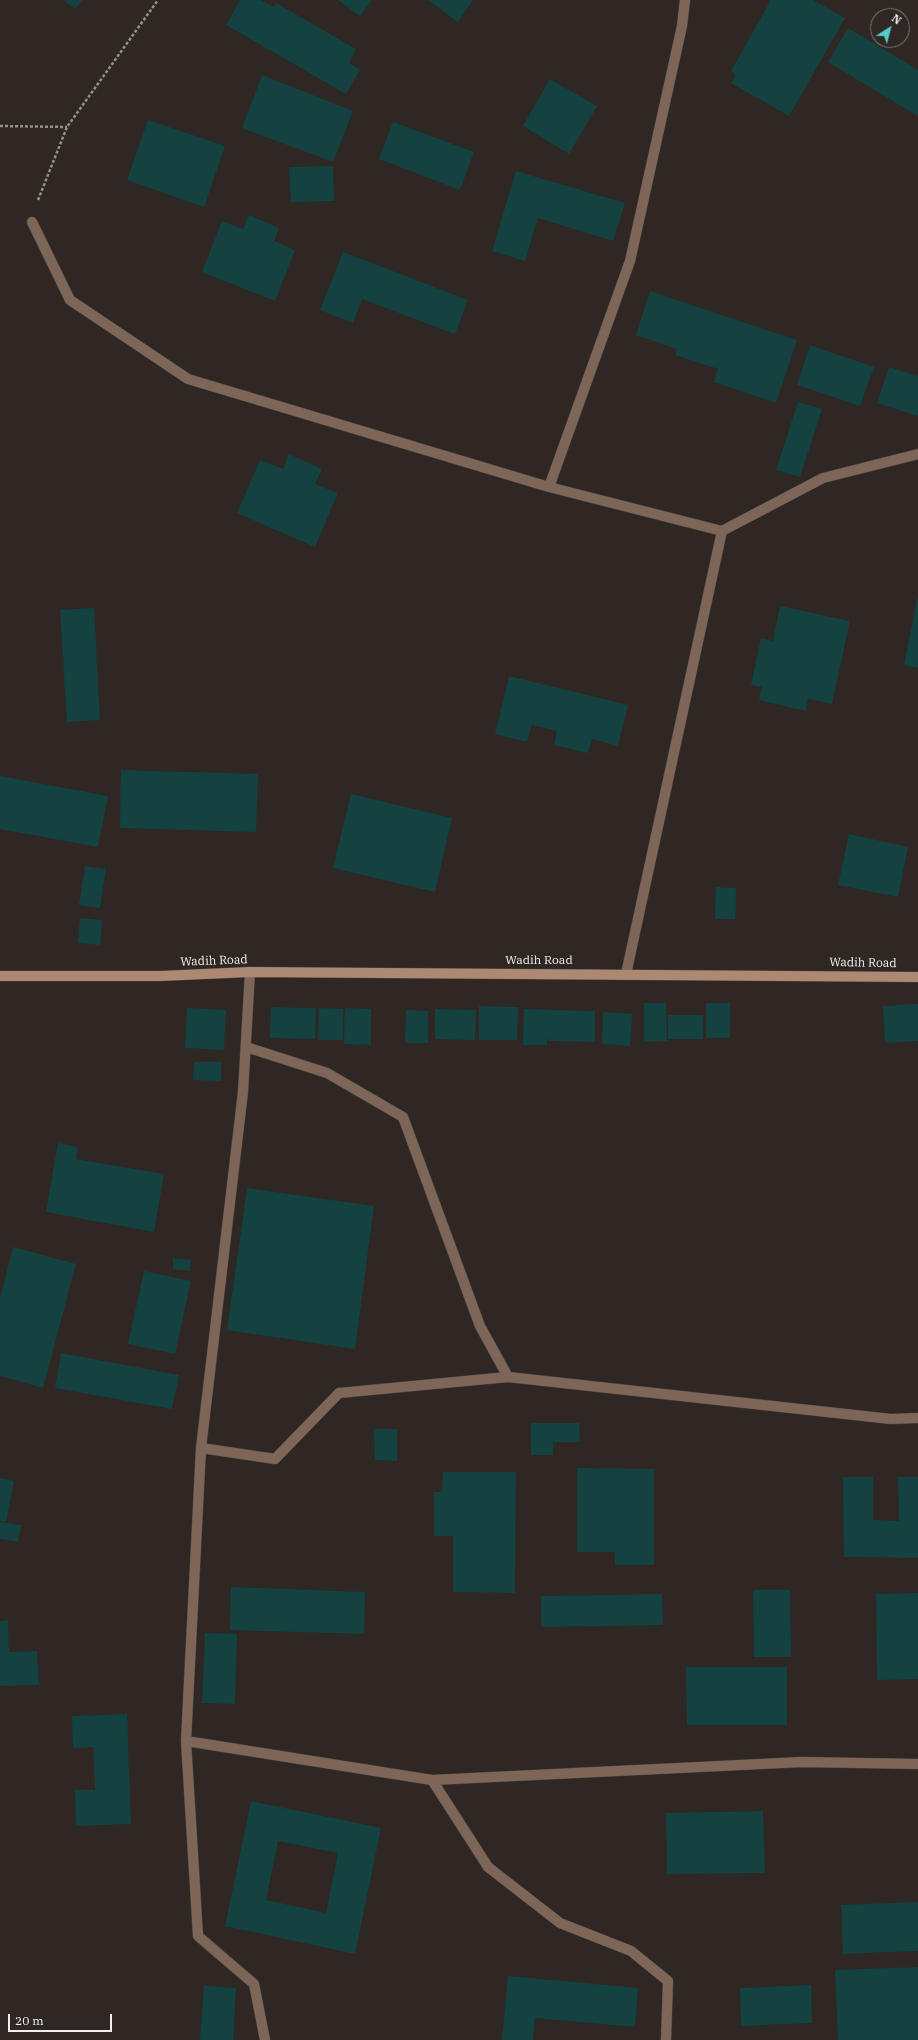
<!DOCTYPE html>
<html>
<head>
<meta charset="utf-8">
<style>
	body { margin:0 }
	#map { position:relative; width:918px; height:2040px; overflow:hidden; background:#2e2723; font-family:"IBM Plex Serif",serif }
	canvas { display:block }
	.north { position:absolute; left:870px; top:8px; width:40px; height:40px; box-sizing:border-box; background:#2e2723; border:1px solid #7d7774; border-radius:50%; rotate:36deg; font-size:11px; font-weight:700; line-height:16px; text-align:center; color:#f4efed }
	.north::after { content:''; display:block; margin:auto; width:14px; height:18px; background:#54cdc7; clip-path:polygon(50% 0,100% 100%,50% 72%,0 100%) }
	.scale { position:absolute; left:8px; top:2014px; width:104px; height:18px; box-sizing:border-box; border:2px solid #f4efed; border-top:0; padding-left:5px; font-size:12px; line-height:14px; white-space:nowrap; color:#f4efed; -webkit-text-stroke:3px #2e2723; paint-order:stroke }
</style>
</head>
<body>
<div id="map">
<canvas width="918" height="2040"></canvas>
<div class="north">N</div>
<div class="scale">20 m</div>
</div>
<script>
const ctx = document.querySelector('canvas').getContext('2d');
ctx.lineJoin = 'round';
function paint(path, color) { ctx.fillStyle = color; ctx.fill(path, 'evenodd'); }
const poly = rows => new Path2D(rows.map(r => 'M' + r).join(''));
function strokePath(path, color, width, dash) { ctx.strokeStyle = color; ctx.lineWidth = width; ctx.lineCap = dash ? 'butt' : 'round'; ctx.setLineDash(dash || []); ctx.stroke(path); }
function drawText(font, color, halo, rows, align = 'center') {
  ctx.font = font + ' "IBM Plex Serif",serif'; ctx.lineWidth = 3; ctx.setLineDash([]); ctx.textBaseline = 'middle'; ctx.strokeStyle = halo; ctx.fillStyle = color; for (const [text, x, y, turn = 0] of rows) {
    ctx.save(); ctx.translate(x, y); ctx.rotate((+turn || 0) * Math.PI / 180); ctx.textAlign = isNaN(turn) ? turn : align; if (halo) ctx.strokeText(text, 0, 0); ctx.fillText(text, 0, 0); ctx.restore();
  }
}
paint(poly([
	[63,0,83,0,75,9],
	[240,0,261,0,274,7,276,3,356,49,349,63,360,70,346,94,226,25],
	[338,0,372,0,360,16],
	[428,0,473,0,458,22],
	[771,0,813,0,845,18,789,116,731,83,736,75,731,71],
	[848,28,918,70,918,116,828,62],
	[262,75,353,111,333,162,242,128],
	[550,79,597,106,569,154,523,126],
	[148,120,225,146,204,207,127,180],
	[393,122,474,152,460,190,379,159],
	[333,166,334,201,291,202,289,167],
	[516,171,625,203,613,241,538,218,525,261,492,251],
	[249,215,279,228,274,241,295,250,275,301,202,272,222,221,243,229],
	[343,252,468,300,455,334,362,299,353,323,320,310],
	[650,291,797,340,776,403,714,382,718,369,675,355,677,349,636,335],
	[810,345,874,367,860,406,797,385],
	[889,367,918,376,918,416,877,403],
	[798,402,822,409,800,477,776,470],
	[289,454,322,469,315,484,338,493,315,547,237,513,260,460,283,469],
	[917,599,918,599,918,668,904,665],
	[780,606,850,621,832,704,808,699,806,711,759,700,762,687,751,685,761,638,773,641],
	[94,608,100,720,67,722,60,610],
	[509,676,628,705,618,746,592,739,588,753,554,745,557,731,532,725,527,742,495,734],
	[121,770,258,774,256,832,120,828],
	[0,776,108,796,98,847,0,829],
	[351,794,452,818,435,892,333,868],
	[849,834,908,847,898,897,838,885],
	[85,866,106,869,100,908,79,905],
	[716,887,736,888,735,919,715,919],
	[80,918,102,920,100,945,78,943],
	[644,1003,666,1003,667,1041,644,1042],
	[706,1003,730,1003,730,1038,706,1038],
	[918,1004,918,1041,885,1043,883,1006],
	[479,1006,518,1007,517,1040,479,1040],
	[271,1007,316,1008,315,1039,270,1038],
	[187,1008,226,1010,224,1050,185,1048],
	[319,1008,343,1009,343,1040,318,1040],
	[345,1008,371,1009,371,1045,344,1044],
	[435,1009,476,1010,475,1040,435,1039],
	[524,1009,595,1011,595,1042,548,1041,547,1035,547,1045,523,1045],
	[406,1010,428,1011,428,1043,405,1043],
	[603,1012,632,1014,630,1046,602,1044],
	[668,1015,703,1015,703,1039,668,1039],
	[194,1062,221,1062,221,1081,193,1080],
	[58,1143,78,1147,76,1159,164,1174,154,1232,46,1212],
	[247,1188,374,1206,355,1349,227,1330],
	[13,1247,76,1264,43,1388,0,1376,0,1298],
	[173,1258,191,1260,190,1271,173,1269],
	[144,1271,191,1281,175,1354,128,1344],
	[61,1353,179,1375,172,1409,55,1388],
	[531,1423,579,1423,580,1442,553,1442,553,1455,531,1455],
	[374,1429,397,1429,397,1461,375,1460],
	[577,1468,654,1469,654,1565,615,1565,615,1552,577,1552],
	[443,1472,516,1472,515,1593,453,1592,453,1536,434,1536,434,1492,442,1492],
	[843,1477,873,1477,873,1520,899,1521,898,1477,918,1477,918,1558,844,1557],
	[0,1478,14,1481,6,1522,0,1521],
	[0,1522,21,1525,18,1542,0,1539],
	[231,1587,365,1592,364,1634,230,1630],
	[753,1590,790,1590,791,1657,754,1657],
	[918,1593,918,1679,877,1680,876,1594],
	[662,1594,663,1625,541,1627,541,1596],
	[8,1620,9,1652,37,1651,39,1685,0,1686,0,1621],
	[205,1633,237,1634,235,1704,202,1703],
	[686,1667,787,1667,787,1725,687,1725],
	[127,1714,131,1824,76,1826,75,1790,95,1790,93,1747,73,1748,72,1716],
	[251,1801,381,1828,355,1954,225,1926],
	[278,1841,338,1853,326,1913,266,1900],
	[763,1811,765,1873,667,1874,666,1813],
	[918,1902,918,1951,843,1954,841,1905],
	[918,1967,918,2040,838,2040,835,1970],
	[508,1976,638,1988,635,2027,535,2018,533,2040,502,2040],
	[204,1985,236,1988,233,2040,200,2040],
	[811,1985,812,2023,741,2026,740,1988]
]), '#144240');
const street = poly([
	[685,0,682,26,630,261,549,487,722,531,823,478,918,454],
	[32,222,70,300,188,379,549,487],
	[250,972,243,1092,201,1448,186,1741,198,1936,254,1984,265,2040],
	[626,974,722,531],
	[246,1047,327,1073,403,1117,480,1326,508,1377],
	[201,1448,275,1459,339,1393,508,1377,891,1419,918,1418],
	[186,1741,432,1780,802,1762,918,1764],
	[432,1780,488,1867,560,1923,631,1951,668,1981,666,2040]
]);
const secondary = poly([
	[0,976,160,976,250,972,918,977]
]);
strokePath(street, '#4a433f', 11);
strokePath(secondary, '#4a433f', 11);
strokePath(poly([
	[0,126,67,127],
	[38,200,67,127,158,0]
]), '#96908d', 2.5, [3, 2]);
strokePath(street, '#7d6658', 10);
strokePath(secondary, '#ad8872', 10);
drawText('12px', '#f4efed', '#2e2723', [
	["Wadih Road",214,961,-2],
	["Wadih Road",539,961],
	["Wadih Road",863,963,1]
]);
</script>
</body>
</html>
